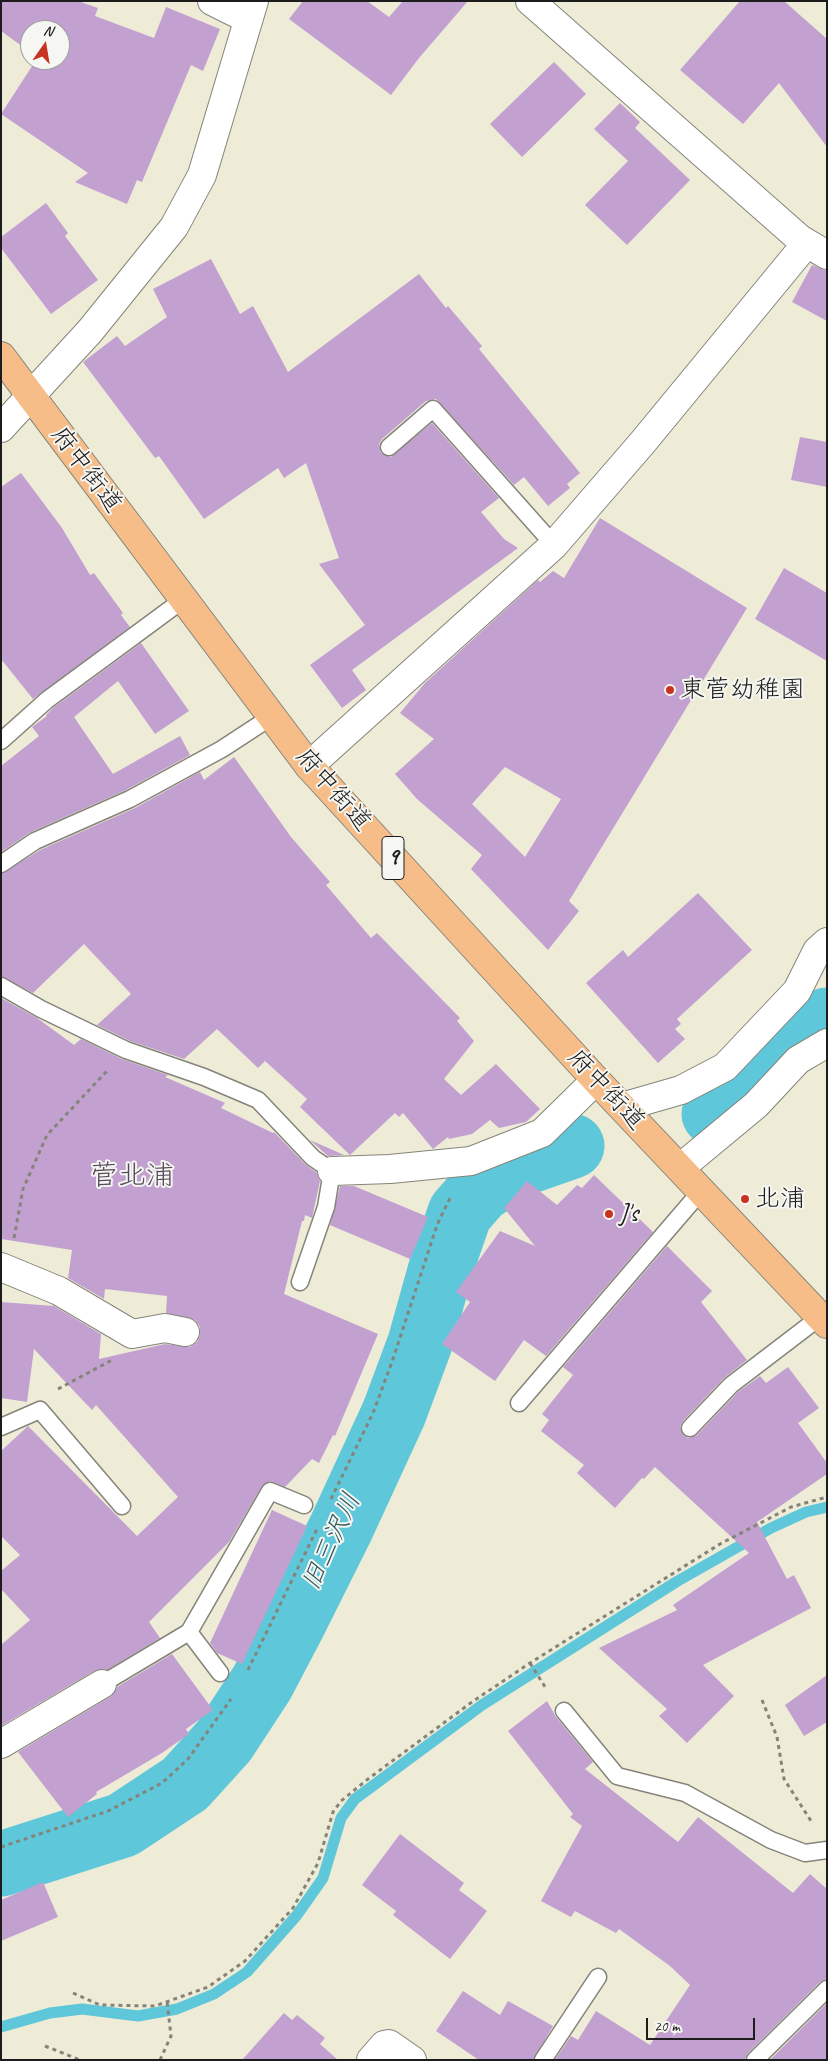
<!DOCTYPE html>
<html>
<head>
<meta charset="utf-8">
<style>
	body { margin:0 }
	#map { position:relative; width:828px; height:2061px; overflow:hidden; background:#eeebd7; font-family:Caveat,sans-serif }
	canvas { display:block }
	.frame { position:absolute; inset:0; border:2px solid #1c1c1c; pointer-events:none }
	.north { position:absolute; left:20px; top:20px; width:50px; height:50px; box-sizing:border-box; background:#f6f6f2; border:1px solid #9f9f9c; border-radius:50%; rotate:13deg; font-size:14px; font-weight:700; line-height:20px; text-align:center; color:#1c1c1c }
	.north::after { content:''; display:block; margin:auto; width:18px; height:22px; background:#c8321e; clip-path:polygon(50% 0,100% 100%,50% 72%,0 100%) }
	.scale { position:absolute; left:646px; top:2018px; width:109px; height:22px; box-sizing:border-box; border:2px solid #1c1c1c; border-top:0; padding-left:6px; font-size:15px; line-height:18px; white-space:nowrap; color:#1c1c1c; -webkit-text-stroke:4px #f6f6f2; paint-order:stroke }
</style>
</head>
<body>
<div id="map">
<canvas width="828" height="2061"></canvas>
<div class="frame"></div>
<div class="north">N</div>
<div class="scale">20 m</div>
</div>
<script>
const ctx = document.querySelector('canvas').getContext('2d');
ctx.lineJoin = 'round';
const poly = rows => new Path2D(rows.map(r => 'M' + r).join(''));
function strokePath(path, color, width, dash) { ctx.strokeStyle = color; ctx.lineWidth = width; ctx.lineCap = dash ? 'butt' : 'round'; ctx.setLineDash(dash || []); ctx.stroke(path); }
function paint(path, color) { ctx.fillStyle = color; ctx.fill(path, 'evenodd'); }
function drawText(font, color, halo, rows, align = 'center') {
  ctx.font = font + ' Caveat,"Klee One",sans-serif'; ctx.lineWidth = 4; ctx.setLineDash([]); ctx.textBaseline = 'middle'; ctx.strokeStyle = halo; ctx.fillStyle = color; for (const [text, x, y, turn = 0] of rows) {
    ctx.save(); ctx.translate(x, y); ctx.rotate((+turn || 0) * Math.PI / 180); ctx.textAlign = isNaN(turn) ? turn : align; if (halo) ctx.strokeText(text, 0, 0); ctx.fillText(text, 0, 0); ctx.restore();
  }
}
strokePath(poly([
	[1,2027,50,2013,82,2009,138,2016,177,2009,214,1994,247,1972,297,1915,323,1878,341,1818,355,1799,482,1705,676,1582,771,1528,806,1512,827,1507]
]), '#5ec7d9', 11);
strokePath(poly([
	[714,1114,795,1032,827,1020],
	[1,1864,123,1825,185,1784,224,1741,262,1683,293,1624,341,1528,394,1413,420,1343,441,1268,460,1213,480,1190,518,1165,572,1146]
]), '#5ec7d9', 65);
paint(poly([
	[1,1,78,1,98,8,95,16,154,38,166,7,220,29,203,71,191,65,142,182,137,180,127,204,75,182,88,173,1,114,36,60,60,60,60,30,30,30,30,52,1,31],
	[303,1,367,1,389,17,403,1,468,1,419,58,391,95,289,19],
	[740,1,784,1,827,39,827,147,779,83,743,124,680,70],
	[554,62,586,94,522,157,490,124],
	[620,103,640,122,635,128,690,180,627,245,585,205,628,161,594,129],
	[46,203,68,233,65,236,98,280,51,314,1,248,1,237],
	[211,259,240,314,253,306,288,372,419,274,446,308,448,306,482,346,479,349,580,473,567,484,570,488,548,506,524,477,514,485,436,399,426,401,382,439,379,444,381,453,391,457,432,423,499,498,481,512,504,539,518,548,352,670,366,690,342,708,310,665,365,625,319,564,339,558,306,463,284,478,278,468,204,519,159,456,155,458,83,362,117,336,125,346,167,317,153,289],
	[812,265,827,271,827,321,792,302],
	[800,437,827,442,827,487,791,480],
	[21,473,62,528,90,575,94,573,123,613,121,615,130,627,33,699,1,659,1,487],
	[600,518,747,608,569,901,579,911,548,950,471,869,482,855,417,799,395,774,434,739,400,713,425,683,538,580,540,582,553,571,564,578],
	[505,767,561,799,525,857,472,804],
	[784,568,827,593,827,661,755,619],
	[141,643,189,711,155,734,118,681,74,717,113,774,180,736,190,755,126,790,31,832,1,852,1,766,39,736,32,727,47,716,46,715,53,708],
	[234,757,291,837,330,882,326,885,371,938,377,933,460,1018,457,1021,474,1041,444,1079,461,1095,496,1064,540,1109,526,1122,499,1128,490,1120,472,1134,449,1139,448,1137,433,1149,403,1113,399,1117,395,1113,350,1155,300,1107,307,1099,265,1061,258,1068,217,1029,184,1059,130,1041,97,1025,131,994,84,944,33,993,1,976,1,874,40,850,135,808,200,772,204,780],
	[698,893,752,950,677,1019,681,1024,675,1029,685,1039,658,1063,586,983,623,950,628,957],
	[1,998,37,1018,74,1045,81,1039,122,1059,168,1075,165,1077,225,1103,221,1108,273,1133,274,1132,306,1165,317,1173,320,1181,312,1218,305,1215,304,1221,302,1221,284,1294,378,1334,335,1436,333,1435,319,1463,312,1459,285,1487,270,1481,262,1486,229,1542,149,1622,160,1638,107,1670,94,1671,1,1726,1,1645,30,1620,1,1589,1,1571,20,1555,1,1536,1,1451,28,1426,137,1536,178,1497,96,1405,92,1410,34,1349,27,1402,1,1398,1,1302,54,1306,101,1334,99,1359,165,1344,190,1347,197,1342,200,1335,200,1327,195,1320,166,1313,167,1296,105,1289,104,1299,68,1278,72,1250,1,1239],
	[310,1140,344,1155,328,1156],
	[594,1175,653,1232,546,1356,524,1340,495,1381,442,1344,470,1302,456,1292,500,1231,535,1246,504,1208,527,1181,557,1205,577,1185,582,1188],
	[340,1186,354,1186,428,1217,410,1259,330,1225],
	[667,1246,712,1291,701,1302,747,1360,724,1378,683,1421,680,1426,683,1435,688,1438,697,1435,738,1392,760,1376,766,1383,788,1367,819,1408,798,1423,827,1463,827,1474,757,1522,787,1579,794,1575,811,1608,703,1665,734,1696,687,1743,659,1716,667,1709,599,1648,677,1610,673,1605,749,1553,655,1467,644,1479,642,1478,615,1508,577,1473,584,1465,541,1431,549,1420,542,1414,573,1375,563,1367],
	[272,1510,307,1526,242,1664,217,1653,210,1643],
	[172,1654,213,1710,186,1729,189,1734,162,1753,96,1792,97,1794,68,1817,18,1752,110,1697,117,1687],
	[827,1675,827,1722,804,1736,785,1705],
	[547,1701,556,1717,593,1762,585,1769,678,1842,698,1817,793,1893,810,1874,827,1889,827,1979,820,1982,748,2053,745,2060,555,2060,571,2036,578,2040,596,2011,650,2045,690,1985,670,1966,619,1929,616,1933,575,1911,571,1917,541,1901,582,1826,570,1817,573,1814,508,1731],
	[400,1834,464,1883,459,1890,487,1911,450,1959,393,1915,396,1911,362,1885],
	[43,1882,58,1917,1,1941,1,1900],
	[463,1991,500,2015,508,2001,553,2026,533,2060,479,2060,436,2031],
	[827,2003,827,2060,770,2060],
	[284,2013,292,2020,297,2015,325,2038,320,2044,338,2060,242,2060]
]), '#c2a1d1');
const service = poly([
	[389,447,433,409,554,545],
	[1,741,47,700,184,599],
	[1,864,35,841,130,799,222,749,271,717],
	[1,986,41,1009,126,1050,204,1077,258,1100,313,1158,332,1171,326,1207,300,1282],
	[519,1403,701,1191],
	[1,1427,40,1410,122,1506],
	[690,1428,731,1385,820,1317],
	[189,1632,220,1673],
	[102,1684,189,1632,270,1491,304,1505],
	[564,1711,617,1776,685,1793,771,1840,805,1853,827,1850],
	[543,2060,598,1977],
	[755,2060,827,1989]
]);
const minor = poly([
	[212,1,248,19],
	[530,1,800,239,827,255],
	[1,428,90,331,174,227,202,175,254,1],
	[309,766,554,545,643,442,806,244],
	[622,1107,681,1090,725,1067,797,991,817,951,827,942],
	[680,1168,756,1105,798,1060,827,1043],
	[332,1171,390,1169,471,1161,542,1133,596,1080],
	[1,1267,59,1291,132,1334,165,1328,185,1332],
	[1,1744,102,1684],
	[371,2060,384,2045,389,2044,412,2060]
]);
const primary = poly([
	[1,356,309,766,596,1080,827,1324]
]);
strokePath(service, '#85847a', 19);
strokePath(minor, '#85847a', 30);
strokePath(primary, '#85847a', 30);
strokePath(poly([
	[14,1238,23,1189,47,1135,107,1071],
	[58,1389,112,1360],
	[331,1499,373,1413,392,1362,437,1225,451,1196],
	[530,1663,547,1690],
	[248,1670,317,1529],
	[762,1700,777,1737,784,1779,813,1824],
	[1,1847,108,1811,162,1783,188,1759,231,1699],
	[73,1993,100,2005,155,2006,208,1987,245,1961,293,1908,318,1863,333,1812,341,1801,368,1779,472,1702,530,1663,720,1544,791,1507,827,1497],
	[45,2046,80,2060],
	[160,2060,171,2036,167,2001]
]), '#85847a', 3, [4, 4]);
strokePath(service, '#fff', 16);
strokePath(minor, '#fff', 28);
strokePath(primary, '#f7bd88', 28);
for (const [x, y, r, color] of [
	[670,690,5,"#c8321e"],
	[745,1199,5,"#c8321e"],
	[609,1214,5,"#c8321e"]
]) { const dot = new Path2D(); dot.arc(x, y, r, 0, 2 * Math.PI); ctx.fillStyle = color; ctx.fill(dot); strokePath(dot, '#f6f6f2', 2); }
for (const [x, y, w] of [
	[393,858,22]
]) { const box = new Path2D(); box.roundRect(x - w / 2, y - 21.5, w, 43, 4); ctx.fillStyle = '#f6f6f2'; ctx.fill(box); strokePath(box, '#1c1c1c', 1); }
drawText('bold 24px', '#1c1c1c', null, [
	["9",393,858]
]);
drawText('25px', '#1c1c1c', '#f6f6f2', [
	["府中街道",86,470,53],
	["府中街道",333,790,49],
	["府中街道",606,1090,47]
]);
drawText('25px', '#1c1c1c', '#f6f6f2', [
	["東菅幼稚園",680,690],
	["北浦",755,1199],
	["J's",619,1214]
], 'left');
drawText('italic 26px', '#33585e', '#f6f6f2', [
	["旧三沢川",332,1542,-65]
]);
drawText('28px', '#564b5b', '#f6f6f2', [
	["菅北浦",132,1177]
]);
</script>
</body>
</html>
